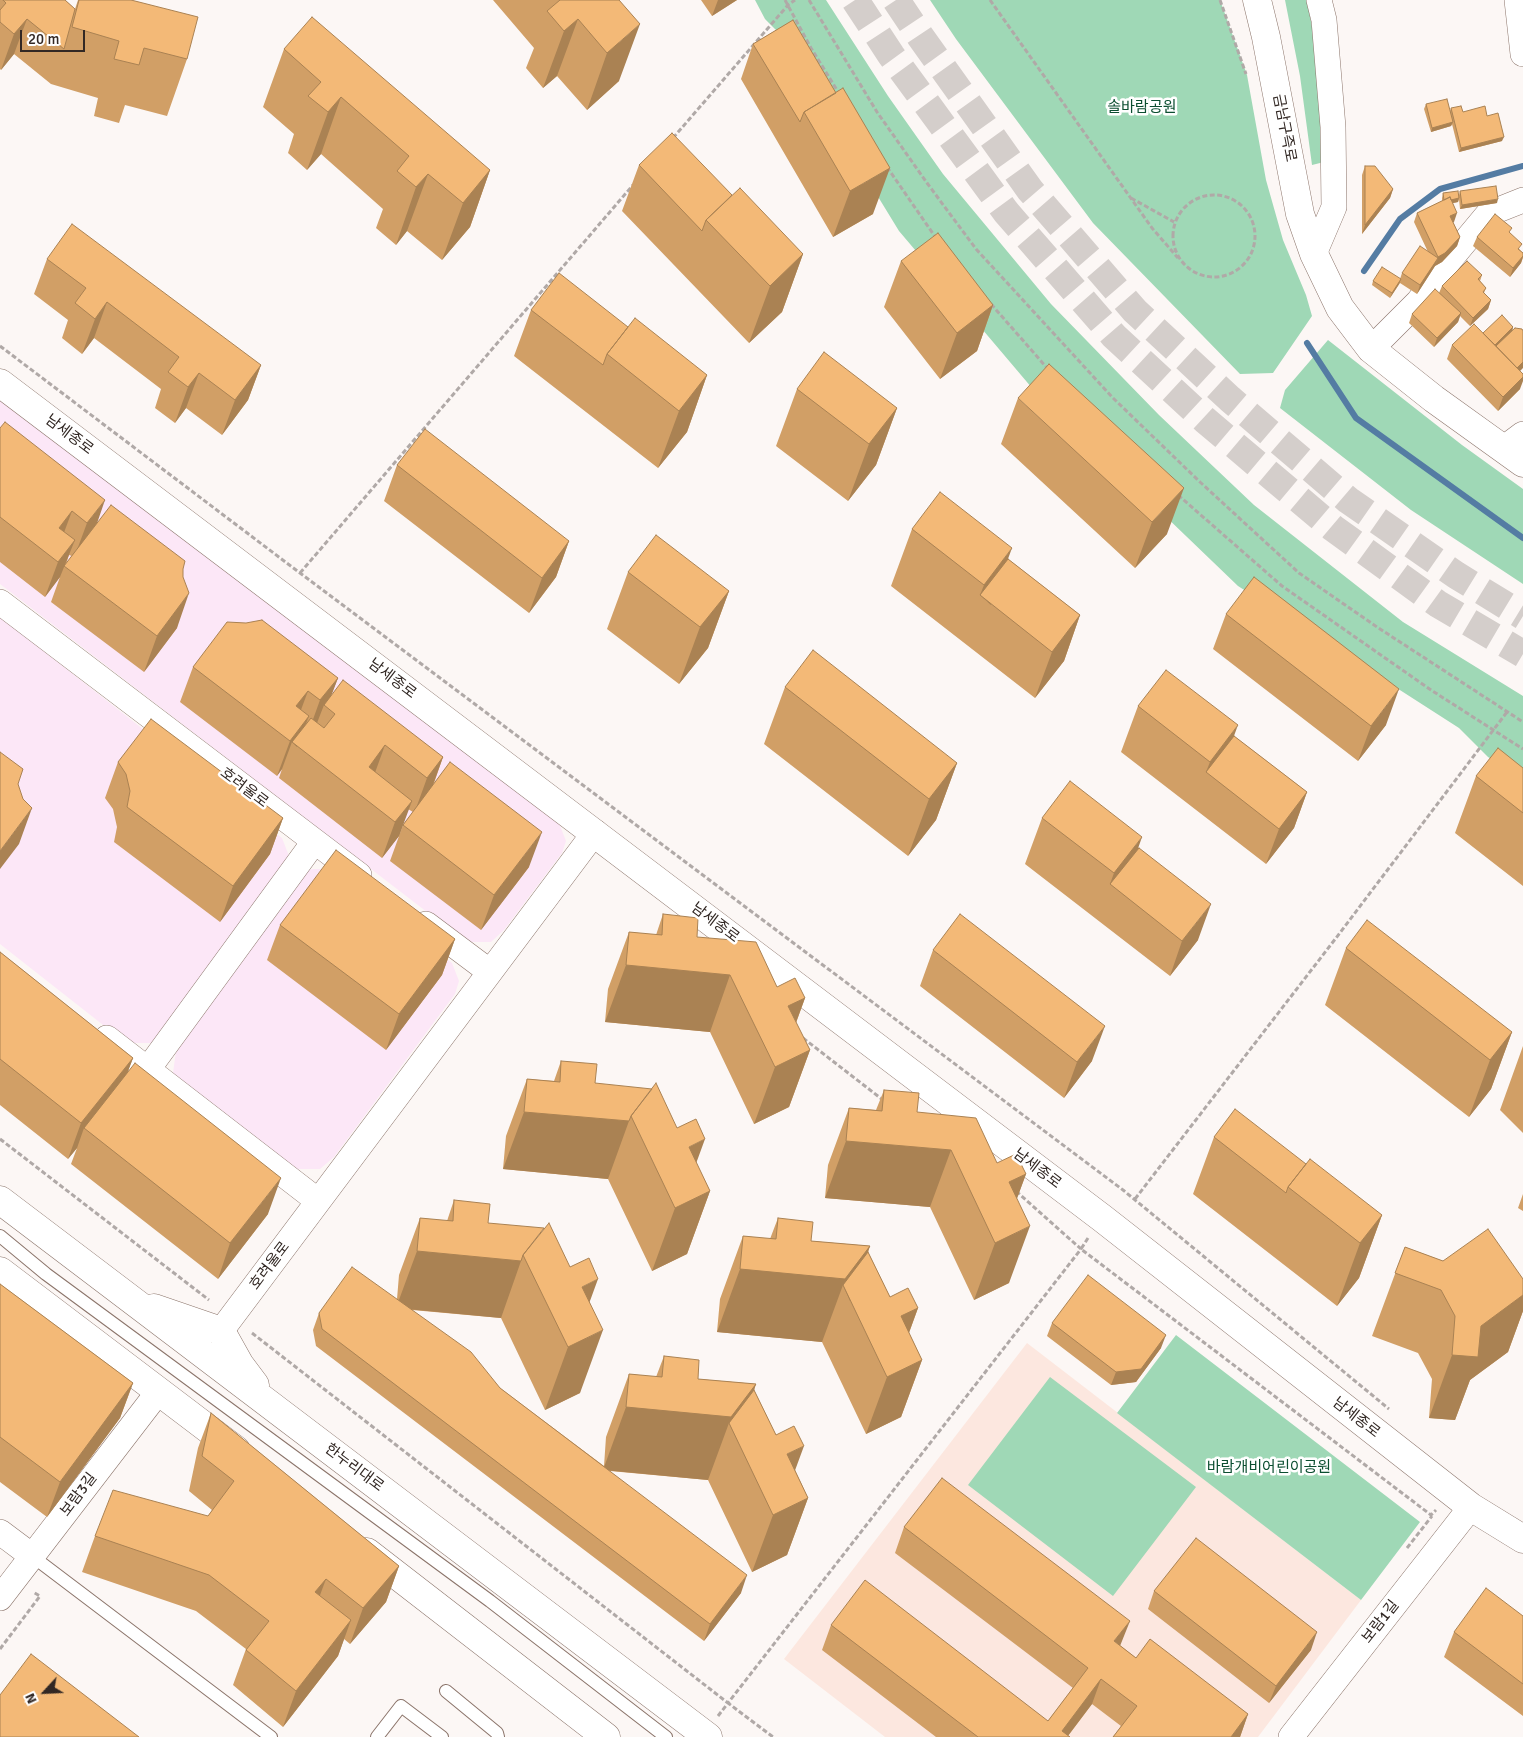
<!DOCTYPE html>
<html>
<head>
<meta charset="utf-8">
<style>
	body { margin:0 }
	#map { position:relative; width:1523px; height:1737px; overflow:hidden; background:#fcf7f5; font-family:Signika,sans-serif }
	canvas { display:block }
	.north { position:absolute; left:20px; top:1667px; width:50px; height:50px; -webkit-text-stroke:4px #fff; paint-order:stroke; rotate:245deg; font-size:14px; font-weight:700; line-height:20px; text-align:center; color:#322824 }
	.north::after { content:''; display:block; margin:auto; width:18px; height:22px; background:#322824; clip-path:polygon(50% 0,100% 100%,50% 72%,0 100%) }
	.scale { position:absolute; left:20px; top:30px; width:65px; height:22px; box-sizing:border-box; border:2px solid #322824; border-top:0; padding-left:6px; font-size:15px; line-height:18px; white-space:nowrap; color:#322824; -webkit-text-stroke:4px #fff; paint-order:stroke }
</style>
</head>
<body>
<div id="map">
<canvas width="1523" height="1737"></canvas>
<div class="north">N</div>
<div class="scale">20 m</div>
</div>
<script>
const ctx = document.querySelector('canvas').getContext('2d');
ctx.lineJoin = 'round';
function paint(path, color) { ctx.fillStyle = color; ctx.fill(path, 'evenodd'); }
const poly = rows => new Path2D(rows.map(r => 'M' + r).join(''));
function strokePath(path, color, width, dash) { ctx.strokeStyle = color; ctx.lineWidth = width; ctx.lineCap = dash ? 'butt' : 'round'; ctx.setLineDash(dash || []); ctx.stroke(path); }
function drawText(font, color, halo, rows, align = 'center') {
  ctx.font = font + ' Signika,"Noto Sans KR",sans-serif'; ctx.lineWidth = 5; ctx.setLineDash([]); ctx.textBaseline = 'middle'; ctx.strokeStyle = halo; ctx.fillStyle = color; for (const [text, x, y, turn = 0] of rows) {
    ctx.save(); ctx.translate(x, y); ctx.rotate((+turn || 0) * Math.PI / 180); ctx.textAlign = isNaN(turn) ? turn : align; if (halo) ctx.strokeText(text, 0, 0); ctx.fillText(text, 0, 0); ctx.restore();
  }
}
paint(poly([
	[0,395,559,823,566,841,562,853,504,930,491,942,466,942,0,584],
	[0,617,282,838,289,856,164,1032,151,1043,126,1043,0,944],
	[313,869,328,869,452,963,459,981,455,994,334,1157,320,1169,296,1169,173,1073,176,1051,306,871]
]), '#fce7f7');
paint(poly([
	[1027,1343,1361,1600,1258,1737,885,1737,784,1659]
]), '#fce7df');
paint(poly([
	[755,0,826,0,888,96,943,174,1051,304,1159,415,1254,505,1403,622,1523,696,1523,780,1488,757,1459,728,1238,586,1032,388,899,231,776,30,765,19],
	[930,0,1220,0,1247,75,1266,180,1283,240,1306,295,1312,316,1273,373,1240,374,1093,223,956,39],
	[1285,0,1307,0,1317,54,1324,162,1312,165,1300,76],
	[1328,340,1462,445,1523,489,1523,584,1411,510,1280,408,1285,390],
	[1176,1335,1420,1522,1361,1600,1117,1413],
	[1050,1377,1196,1487,1113,1596,968,1485]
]), '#9fd8b6');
strokePath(poly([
	[1364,271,1400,219,1440,189,1523,166],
	[1307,343,1356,418,1523,538]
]), '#547ca3', 6);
strokePath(poly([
	[855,0,891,55,1006,212,1114,336,1205,420,1333,528,1438,604,1523,654],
	[896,0,920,36,1030,190,1135,311,1230,399,1348,500,1456,575,1523,616]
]), '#d4cecb', 28, [28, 14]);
const service = poly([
	[0,1236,46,1274,490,1601,666,1737],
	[32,1556,271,1737],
	[446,1691,497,1733,498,1737],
	[377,1737,401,1706,442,1737]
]);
const minor = poly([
	[1517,0,1523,54],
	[1314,254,1334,207,1333,127,1324,20,1319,0],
	[1371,349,1419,301,1438,274,1488,214,1523,200],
	[1503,449,1523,434],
	[0,602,359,875],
	[426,924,490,972],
	[107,1038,318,1201],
	[148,1069,314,842],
	[221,1331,595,832],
	[0,1532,32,1556],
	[0,1598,159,1391],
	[1291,1737,1471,1507]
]);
const tertiary = poly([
	[0,383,1102,1218,1471,1507,1523,1539],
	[0,1200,708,1737],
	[0,1271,236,1450],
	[154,1308,221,1331,240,1365,255,1385],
	[367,1552,606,1737]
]);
const secondary = poly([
	[1257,0,1266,37,1300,214,1314,254,1340,308,1371,349,1434,399,1523,463]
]);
strokePath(service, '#8b746a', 14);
strokePath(minor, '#8b746a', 26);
strokePath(tertiary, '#8b746a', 29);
strokePath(secondary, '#8b746a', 29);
strokePath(poly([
	[785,0,811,48,840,95],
	[809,0,877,112,927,183,976,249,1113,398,1200,482,1299,573,1377,627,1523,722],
	[990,0,1130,197,1152,228,1178,258],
	[1220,0,1246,74],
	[673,138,788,5,795,0],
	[887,167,936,238],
	'1173 236a41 41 0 1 1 82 0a41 41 0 1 1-82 0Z',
	[1131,198,1174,222],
	[991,304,1048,369],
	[0,346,300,573,1123,1190,1389,1409],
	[1178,495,1282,586,1431,690,1523,749],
	[300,573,633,185],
	[803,1038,883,1100],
	[0,1139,209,1300],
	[1135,1199,1336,938,1507,712],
	[1088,1238,1081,1249,1431,1515,1436,1510],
	[252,1333,728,1703,1081,1249,1017,1192],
	[1407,1548,1432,1516],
	[0,1649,40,1596,33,1592],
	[718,1716,728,1703,773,1737]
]), '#b0a9a7', 3, [5, 2.5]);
strokePath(service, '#fff', 12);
strokePath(minor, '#fff', 25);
strokePath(tertiary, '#fff', 28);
strokePath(secondary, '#fff', 28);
paint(poly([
	[0,0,65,0,75,9,78,0,131,0,187,59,167,116,125,105,119,123,94,116,98,98,51,84,14,54,1,70,0,69],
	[493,0,619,0,619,81,587,110,557,76,543,88,526,68,534,48],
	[701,0,737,0,712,16],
	[793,20,873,214,833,237,741,79,753,44],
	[284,49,490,170,470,227,442,260,407,231,396,245,376,228,383,209,321,154,307,170,288,153,294,134,263,107],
	[1426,104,1450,111,1451,108,1463,112,1487,116,1502,141,1459,152,1452,124,1451,126,1431,132,1424,109],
	[639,165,803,254,782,312,749,343,622,211],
	[1365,166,1393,189,1390,198,1362,234,1362,175],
	[1460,191,1497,203,1460,209,1459,199,1458,202,1453,203,1454,222,1453,222,1460,237,1457,246,1442,262,1435,266,1417,294,1400,283,1390,298,1372,285,1373,281,1400,279,1402,273,1428,252,1414,222,1417,213,1442,201,1442,198,1443,193,1459,195],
	[1510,233,1520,250,1523,253,1523,258,1521,263,1510,277,1473,246,1477,237],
	[47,259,261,365,248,400,222,435,186,408,175,423,155,408,161,389,94,338,82,354,62,338,68,320,34,294],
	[901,261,993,305,977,351,940,379,884,307],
	[1482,275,1480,281,1486,288,1484,293,1491,300,1488,309,1470,326,1460,316,1458,322,1434,347,1409,323,1412,314,1439,293,1442,286],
	[531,310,628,327,707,375,687,432,658,468,514,356],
	[1513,327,1512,331,1520,371,1520,389,1498,411,1447,359,1452,345,1483,333],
	[797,389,897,408,876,465,848,501,776,446],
	[1018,398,1167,534,1135,568,1001,444],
	[0,428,97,522,183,569,177,628,144,672,51,602,60,577,45,597,0,562],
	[69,555,72,556,66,564],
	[397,465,569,541,556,577,529,613,384,501],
	[912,529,1008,559,1080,615,1064,661,1035,698,891,586],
	[628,572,729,591,708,648,679,684,607,629],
	[1226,614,1386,725,1358,761,1213,649],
	[193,667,338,678,331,695,443,757,433,786,529,867,481,930,390,861,403,825,413,812,408,809,399,836,382,858,279,778,282,769,277,776,180,702],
	[785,687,957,763,936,820,908,856,764,744],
	[1138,706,1234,736,1307,792,1294,828,1266,864,1121,752],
	[118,762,283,818,270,854,220,922,114,842,117,827,113,809,105,798],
	[1523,768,1523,886,1455,833,1476,776],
	[1042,818,1139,848,1198,940,1170,976,1025,864],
	[663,914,697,937,777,987,805,998,796,1023,810,1050,789,1107,754,1124,710,1032,605,1022,608,989,629,932,656,935],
	[280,925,455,939,442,975,386,1050,267,960],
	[1346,948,1512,1032,1491,1089,1469,1117,1325,1005],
	[933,950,1092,1061,1064,1098,920,986],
	[0,952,133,1058,127,1073,268,1214,218,1279,71,1164,77,1148,68,1159,0,1105],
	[1523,1046,1523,1133,1500,1110],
	[561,1061,595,1083,677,1128,696,1163,710,1191,687,1254,652,1271,608,1179,503,1169,506,1136,527,1079,554,1081],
	[884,1090,917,1112,997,1163,1026,1174,1017,1198,1009,1283,974,1300,930,1207,825,1198,828,1165,849,1108,876,1110],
	[1214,1137,1306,1164,1382,1215,1359,1278,1337,1306,1193,1194],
	[1523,1194,1523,1211,1518,1208],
	[454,1200,488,1223,570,1267,590,1303,580,1393,545,1410,501,1318,412,1310,500,1388,604,1466,606,1437,629,1374,656,1377,664,1356,698,1379,756,1384,754,1390,776,1435,795,1470,808,1498,787,1555,752,1572,708,1480,610,1471,741,1593,704,1641,316,1346,313,1330,319,1313,397,1299,399,1275,420,1218,447,1221],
	[778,1218,811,1241,870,1246,868,1252,890,1297,918,1308,909,1333,922,1360,901,1417,866,1434,822,1342,717,1332,720,1299,743,1236,770,1239],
	[1405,1247,1443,1261,1523,1279,1523,1311,1508,1352,1470,1380,1455,1420,1429,1418,1432,1379,1418,1353,1372,1336],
	[0,1284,133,1383,120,1418,47,1517,0,1482],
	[1052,1323,1161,1348,1136,1382,1111,1385,1047,1336],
	[211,1413,399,1566,386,1602,350,1644,344,1639,338,1656,283,1727,233,1685,246,1649,196,1611,82,1572,95,1536,208,1516,212,1510,189,1491,198,1448],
	[904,1527,1121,1646,1136,1658,1248,1714,1240,1737,1113,1737,1121,1726,1092,1704,1068,1736,1070,1737,936,1737,822,1650,831,1625,1048,1721,1073,1688,895,1553],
	[1154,1591,1311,1650,1269,1703,1148,1609],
	[1523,1616,1523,1716,1444,1657,1454,1632]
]), '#d19f66');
paint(poly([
	[718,0,737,0,712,16],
	[27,19,14,54,1,70,14,34],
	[578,19,557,76,543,88,564,31],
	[640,24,619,81,587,110,607,53],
	[341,97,321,154,307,170,328,112],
	[1453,122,1451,126,1431,132,1432,128],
	[1504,137,1502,141,1459,152,1461,148],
	[890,168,873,214,833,237,850,191],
	[490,170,470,227,442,260,463,203],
	[428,174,407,231,396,245,416,187],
	[1393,189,1390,198,1362,234,1365,225],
	[1459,198,1458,202,1443,205,1444,201],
	[1498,199,1497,203,1460,209,1462,205],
	[1457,213,1454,222,1447,225,1450,216],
	[1460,237,1457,246,1442,262,1435,266,1438,257],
	[803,254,782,312,749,343,770,286],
	[1523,256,1521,263,1510,277,1513,268],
	[1438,258,1435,266,1417,294,1420,285],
	[1401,279,1399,284,1390,298,1392,293],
	[1491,300,1488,309,1470,326,1473,318],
	[107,302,94,338,82,354,95,319],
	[993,305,977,351,940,379,957,333],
	[1461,313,1458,322,1434,347,1437,338],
	[1513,327,1512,332,1492,350,1494,345],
	[1523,362,1523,368,1513,378,1516,369],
	[261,365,248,400,222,435,235,400],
	[199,373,186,408,175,423,188,387],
	[707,375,687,432,658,468,679,411],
	[1523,377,1523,381,1520,389,1498,411,1503,397],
	[897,408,876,465,848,501,869,444],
	[1184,488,1167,534,1135,568,1152,522],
	[105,500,93,535,74,558,87,523],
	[72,511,59,546,59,528],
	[75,540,60,577,45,597,58,562],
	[569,541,556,577,529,613,542,578],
	[1012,548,991,605,980,595,984,585],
	[729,591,708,648,679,684,700,627],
	[189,593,177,628,144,672,157,636],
	[1080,615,1064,661,1035,698,1052,652],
	[338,678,327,707,324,705,317,723,307,736,320,700],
	[1399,689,1386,725,1358,761,1371,726],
	[308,691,295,726,296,706],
	[309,716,297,747,292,742,282,769,277,776,290,741],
	[1238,725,1221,771,1206,772,1210,762],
	[385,745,372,781,369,767],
	[443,757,430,793,414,814,427,778],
	[957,763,936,820,908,856,929,799],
	[1307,792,1294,828,1266,864,1279,829],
	[412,801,399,836,382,858,395,822],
	[32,808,19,844,0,869,0,851],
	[283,818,270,854,220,922,233,886],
	[542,832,529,867,481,930,494,895],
	[1142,837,1126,883,1110,884,1114,873],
	[1211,904,1198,940,1170,976,1182,941],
	[455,939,442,975,386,1050,399,1014],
	[626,965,730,975,710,1032,605,1022],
	[805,998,784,1055,788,1006],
	[1105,1026,1092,1061,1064,1098,1077,1062],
	[1512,1032,1491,1089,1469,1117,1490,1060],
	[810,1050,789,1107,754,1124,775,1067],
	[133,1058,120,1093,84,1128,77,1148,68,1159,81,1123],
	[524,1112,629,1121,608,1179,503,1169],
	[705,1139,682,1202,689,1147],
	[846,1141,951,1150,930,1207,825,1198],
	[1026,1174,1005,1231,1009,1182],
	[281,1178,268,1214,218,1279,230,1243],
	[710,1191,687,1254,652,1271,675,1208],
	[1382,1215,1359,1278,1337,1306,1360,1243],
	[1030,1226,1009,1283,974,1300,995,1243],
	[870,1246,850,1301,843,1285,822,1342,717,1332,740,1269],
	[417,1251,521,1261,501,1318,396,1308],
	[598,1279,575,1342,582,1287],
	[1523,1295,1523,1311,1508,1352,1470,1380,1455,1420,1429,1418,1452,1355,1481,1326],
	[918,1308,897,1365,901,1316],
	[603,1330,580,1393,545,1410,568,1347],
	[1166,1335,1161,1348,1136,1382,1111,1385,1116,1372],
	[922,1360,901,1417,866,1434,887,1377],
	[133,1383,120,1418,47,1517,60,1482],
	[756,1384,737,1439,729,1423,708,1480,603,1470,626,1407],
	[804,1446,783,1503,787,1454],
	[808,1498,787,1555,752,1572,773,1515],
	[399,1566,386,1602,350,1644,363,1608],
	[747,1575,741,1593,704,1641,710,1624],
	[326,1579,313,1614,315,1592],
	[351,1620,338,1656,283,1727,296,1691],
	[1130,1621,1120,1646,1114,1641],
	[1317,1632,1311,1650,1269,1703,1276,1686],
	[1101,1679,1092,1704,1067,1737,1062,1731],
	[1248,1714,1240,1737,1231,1737]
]), '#aa8253');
const building = poly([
	[3,0,65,0,75,9,64,49,27,19,14,34,0,22,0,10,6,3,3,0],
	[79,0,131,0,198,17,187,59,144,48,139,65,114,59,119,41,72,27,79,0],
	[560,0,619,0,640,24,607,53,578,19,564,31,547,11,560,0],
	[312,17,490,170,463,203,428,174,416,187,397,171,409,156,341,97,328,112,308,96,321,82,284,49,312,17],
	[793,20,836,93,804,112,800,122,753,44,793,20],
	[843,88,890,168,850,191,804,112,843,88],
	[1447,99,1453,122,1432,128,1426,104,1447,99],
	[1461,106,1463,112,1485,106,1487,116,1498,113,1504,137,1461,148,1451,108,1461,106],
	[672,133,732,195,706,220,702,231,639,165,672,133],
	[1365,166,1375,166,1393,189,1365,225,1365,166],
	[1496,186,1498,199,1462,205,1460,191,1496,186],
	[740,188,803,254,770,286,706,220,740,188],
	[1458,191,1459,198,1451,200,1450,197,1444,200,1443,193,1458,191],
	[1450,197,1457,213,1450,216,1460,237,1445,253,1438,257,1417,213,1450,197],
	[1495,214,1512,228,1509,232,1522,244,1518,249,1523,253,1523,256,1513,268,1477,237,1495,214],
	[72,224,261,365,235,400,199,373,188,387,168,372,179,357,107,302,95,319,75,303,86,288,47,259,72,224],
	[938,233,993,305,957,333,901,261,938,233],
	[1420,246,1438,258,1420,285,1402,273,1420,246],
	[1467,261,1482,275,1478,279,1486,288,1483,292,1491,300,1473,318,1442,286,1467,261],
	[1382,267,1401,279,1392,293,1373,281,1382,267],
	[559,273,628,327,607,354,603,365,531,310,559,273],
	[1435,289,1461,313,1437,338,1412,314,1435,289],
	[1502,315,1513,327,1495,345,1483,333,1502,315],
	[635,318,707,375,679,411,607,354,635,318],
	[1474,324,1523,374,1523,377,1503,397,1452,345,1474,324],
	[1515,328,1522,329,1523,331,1523,362,1517,368,1496,346,1515,328],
	[824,352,897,408,869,444,797,389,824,352],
	[1049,364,1184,488,1152,522,1018,398,1049,364],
	[5,422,105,500,87,523,72,511,59,528,75,540,58,562,0,517,0,428,5,422],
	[425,429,569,541,542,578,397,465,425,429],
	[940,492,1012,548,984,585,912,529,940,492],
	[111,505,185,561,183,569,183,577,189,593,157,636,64,566,111,505],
	[656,535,729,591,700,627,628,572,656,535],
	[1008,559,1080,615,1052,652,980,595,1008,559],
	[1254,577,1399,689,1371,726,1226,614,1254,577],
	[262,620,338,678,320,700,308,691,296,706,309,716,290,741,193,667,227,622,246,623,262,620],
	[813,650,957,763,929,799,785,687,813,650],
	[1166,670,1238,725,1210,762,1138,706,1166,670],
	[343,680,443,757,427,778,385,745,369,767,412,801,395,822,292,742,311,718,324,728,335,714,324,705,343,680],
	[151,719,283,818,233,886,127,807,130,791,126,774,118,762,151,719],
	[1234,736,1307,792,1279,829,1206,772,1234,736],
	[1498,748,1523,768,1523,813,1476,776,1498,748],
	[0,752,23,769,18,784,23,799,32,808,0,851,0,752],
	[450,762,542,832,494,895,403,825,450,762],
	[1070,781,1142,837,1114,873,1042,818,1070,781],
	[1139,848,1211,904,1182,941,1110,884,1139,848],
	[336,850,455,939,399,1014,280,925,336,850],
	[663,914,698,918,697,937,756,942,777,987,795,978,805,998,788,1006,810,1050,775,1067,730,975,626,965,629,932,662,935,663,914],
	[960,914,1105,1026,1077,1062,933,950,960,914],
	[1367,920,1512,1032,1490,1060,1346,948,1367,920],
	[0,952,133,1058,81,1123,0,1059,0,952],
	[561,1061,597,1064,595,1083,652,1089,631,1116,629,1121,524,1112,527,1079,560,1082,561,1061],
	[135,1063,281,1178,230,1243,84,1128,135,1063],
	[656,1083,677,1128,696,1119,705,1139,689,1147,710,1191,675,1208,631,1116,656,1083],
	[884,1090,919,1093,917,1112,976,1118,997,1163,1016,1154,1026,1174,1009,1182,1030,1226,995,1243,951,1150,846,1141,849,1108,882,1111,884,1090],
	[1235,1109,1306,1164,1288,1187,1286,1193,1214,1137,1235,1109],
	[1310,1159,1382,1215,1360,1243,1288,1187,1310,1159],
	[454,1200,490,1204,488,1223,544,1228,523,1255,521,1261,417,1251,420,1218,453,1221,454,1200],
	[778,1218,813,1222,811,1241,870,1246,845,1279,740,1269,743,1236,776,1239,778,1218],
	[549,1223,570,1267,589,1258,598,1279,582,1287,603,1330,568,1347,523,1255,549,1223],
	[1488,1229,1523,1279,1523,1295,1481,1326,1478,1357,1452,1355,1455,1316,1441,1290,1395,1273,1405,1247,1443,1261,1488,1229],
	[868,1252,890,1297,908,1288,918,1308,901,1316,922,1360,887,1377,843,1285,868,1252],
	[352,1267,471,1352,500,1388,747,1575,710,1624,322,1329,319,1313,352,1267],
	[1088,1275,1166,1335,1141,1369,1116,1372,1052,1323,1088,1275],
	[0,1284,133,1383,60,1482,0,1437,0,1284],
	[664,1356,699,1360,698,1379,756,1384,731,1417,626,1407,629,1374,662,1377,664,1356],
	[754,1390,776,1435,794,1426,804,1446,787,1454,808,1498,773,1515,729,1423,754,1390],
	[211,1413,399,1566,363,1608,326,1579,315,1592,351,1620,296,1691,246,1650,269,1621,209,1575,95,1536,113,1490,208,1516,234,1481,202,1456,211,1413],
	[942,1478,1130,1621,1114,1641,1136,1658,1150,1639,1248,1714,1231,1737,1113,1737,1137,1706,1101,1679,1062,1731,1070,1737,978,1737,831,1625,865,1580,1048,1721,1088,1668,904,1527,942,1478],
	[1196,1538,1317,1632,1276,1686,1154,1591,1196,1538],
	[1486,1588,1523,1616,1523,1684,1454,1632,1486,1588],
	[31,1654,139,1737,0,1737,0,1695,31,1654]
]);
paint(building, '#f3b977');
strokePath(building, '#aa8253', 1);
drawText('15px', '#0b4e30', '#fff', [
	["솔바람공원",1142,108],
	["바람개비어린이공원",1269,1468]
]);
drawText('15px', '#322824', '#fff', [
	["금남구즉로",1284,128,79],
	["남세종로",69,435,37],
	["남세종로",392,679,37],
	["호려울로",244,788,37],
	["남세종로",715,923,37],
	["남세종로",1037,1169,37],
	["호려울로",270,1266,-53],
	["남세종로",1356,1418,38],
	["한누리대로",354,1468,37],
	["보람3길",79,1495,-53],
	["보람1길",1381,1622,-52]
]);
</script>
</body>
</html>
